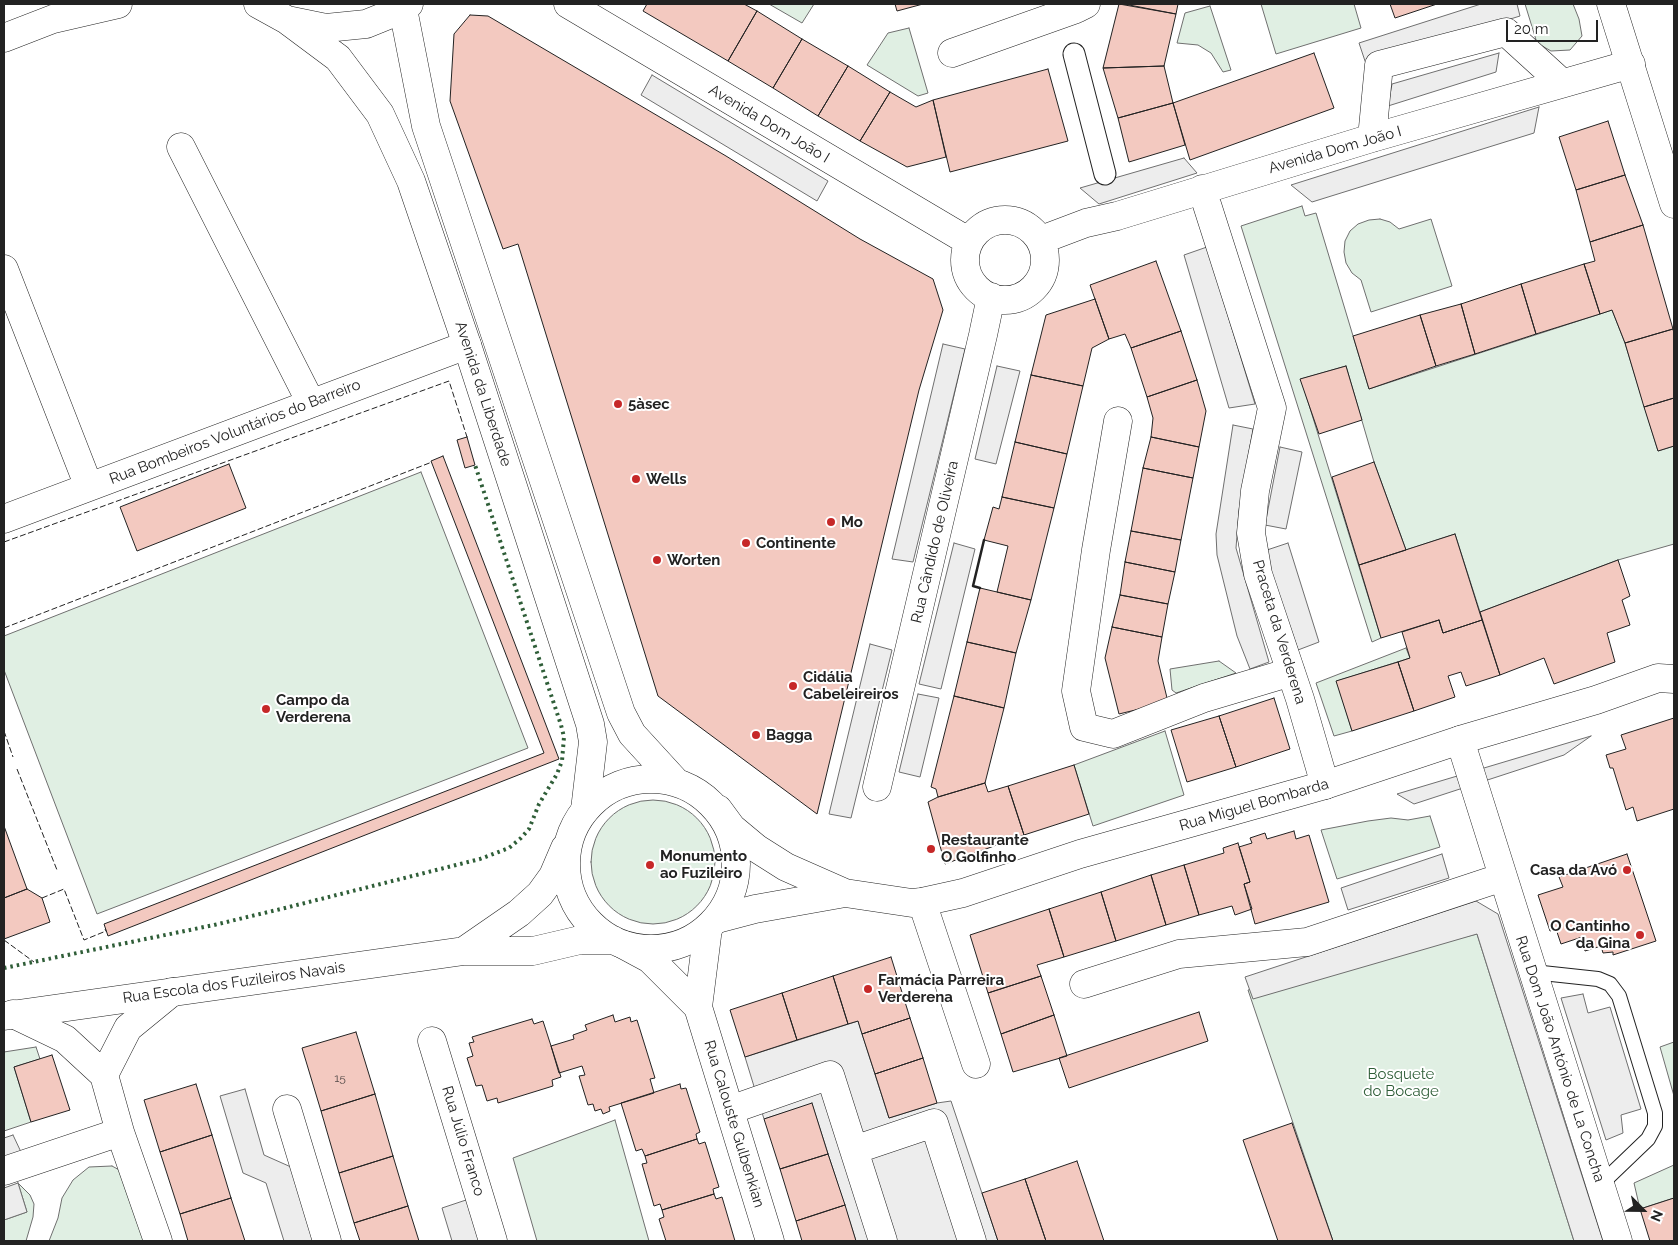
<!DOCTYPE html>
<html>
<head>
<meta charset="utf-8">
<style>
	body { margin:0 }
	#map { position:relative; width:1678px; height:1245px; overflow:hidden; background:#fff; font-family:Raleway,sans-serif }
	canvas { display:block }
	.frame { position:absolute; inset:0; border:5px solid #222; pointer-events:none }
	.north { position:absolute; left:1618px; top:1185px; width:50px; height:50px; -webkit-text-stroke:4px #fff; paint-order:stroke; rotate:113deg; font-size:14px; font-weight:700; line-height:20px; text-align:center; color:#222 }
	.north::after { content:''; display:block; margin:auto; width:18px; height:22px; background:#222; clip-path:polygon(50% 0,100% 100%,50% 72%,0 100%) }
	.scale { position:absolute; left:1506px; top:20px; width:92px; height:22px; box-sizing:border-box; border:2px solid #222; border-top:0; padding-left:6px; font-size:15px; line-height:18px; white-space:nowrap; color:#222; -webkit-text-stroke:4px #fff; paint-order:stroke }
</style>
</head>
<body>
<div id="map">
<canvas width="1678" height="1245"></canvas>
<div class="frame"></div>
<div class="north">N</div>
<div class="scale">20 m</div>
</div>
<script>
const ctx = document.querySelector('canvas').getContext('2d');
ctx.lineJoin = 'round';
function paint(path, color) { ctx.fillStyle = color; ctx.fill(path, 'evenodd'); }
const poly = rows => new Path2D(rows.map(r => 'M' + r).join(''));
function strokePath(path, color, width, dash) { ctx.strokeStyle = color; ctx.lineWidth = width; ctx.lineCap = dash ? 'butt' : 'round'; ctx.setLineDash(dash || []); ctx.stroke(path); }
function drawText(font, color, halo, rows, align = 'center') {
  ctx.font = font + ' Raleway,sans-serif'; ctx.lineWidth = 4; ctx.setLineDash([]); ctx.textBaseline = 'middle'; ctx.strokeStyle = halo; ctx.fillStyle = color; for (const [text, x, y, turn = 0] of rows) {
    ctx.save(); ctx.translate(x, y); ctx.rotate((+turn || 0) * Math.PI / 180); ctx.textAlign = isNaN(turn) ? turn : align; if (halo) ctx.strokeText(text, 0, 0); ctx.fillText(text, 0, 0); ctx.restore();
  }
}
const green = poly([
	[769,4,814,4,802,23,769,4],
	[1261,4,1354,4,1361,28,1276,54,1261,4],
	[1525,4,1573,4,1579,19,1582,36,1570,50,1551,51,1537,43,1525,4],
	[1210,6,1231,70,1223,72,1211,53,1198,45,1177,43,1185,13,1210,6],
	[909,28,928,93,918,96,867,65,888,33,909,28],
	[1302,206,1305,216,1316,213,1369,389,1612,310,1625,343,1658,451,1674,446,1674,544,1618,560,1480,612,1455,534,1406,550,1374,462,1346,366,1301,379,1381,638,1372,642,1241,226,1302,206],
	[1380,219,1390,222,1399,229,1431,219,1452,286,1371,312,1361,280,1352,273,1346,263,1344,252,1345,241,1350,231,1358,224,1369,220,1380,219],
	[421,472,528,748,97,914,4,670,4,636,421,472],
	[1406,648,1410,658,1337,681,1352,731,1334,736,1316,683,1406,648],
	[1219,661,1236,673,1176,693,1172,690,1170,669,1219,661],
	[1165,731,1184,795,1093,826,1074,765,1165,731],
	'591 862a62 62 0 1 1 124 0a62 62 0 1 1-124 0Z',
	[1430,816,1440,847,1337,879,1321,830,1368,821,1391,818,1408,820,1430,816],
	[1477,934,1574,1241,1333,1241,1248,990,1477,934],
	[1674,1042,1674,1096,1660,1047,1674,1042],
	[36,1047,40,1059,14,1067,31,1122,4,1131,4,1052,36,1047],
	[615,1120,649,1241,537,1241,513,1158,615,1120],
	[1674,1165,1674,1198,1640,1209,1634,1183,1674,1165],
	[112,1166,123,1172,147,1241,49,1241,58,1218,62,1198,73,1180,89,1167,112,1166],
	[18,1183,30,1195,34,1204,33,1217,26,1241,4,1241,4,1220,27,1212,18,1183]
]);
paint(green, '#e0efe3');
strokePath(green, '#6f6f6f', 1);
const parking = poly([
	[1481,4,1517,4,1520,16,1366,64,1359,43,1481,4],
	[1499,53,1496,72,1388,106,1392,84,1499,53],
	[652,75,828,181,817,201,641,95,652,75],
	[1539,107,1534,133,1312,202,1291,185,1539,107],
	[1184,158,1197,173,1099,204,1080,188,1184,158],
	[1207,247,1255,404,1229,408,1184,255,1207,247],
	[943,344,965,349,913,562,892,559,943,344],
	[997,366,1020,371,996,464,975,459,997,366],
	[1233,425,1253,429,1239,510,1236,548,1269,662,1250,669,1237,636,1217,555,1216,534,1233,425],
	[1280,447,1302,452,1286,529,1265,525,1280,447],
	[954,543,975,549,941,689,919,684,954,543],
	[1288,543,1319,642,1298,650,1264,551,1288,543],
	[870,644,892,650,851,818,829,814,870,644],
	[918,694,939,698,920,777,899,772,918,694],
	[1591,736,1564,755,1414,804,1397,794,1591,736],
	[1442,854,1449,878,1348,910,1341,888,1442,854],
	[1476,901,1498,914,1603,1241,1574,1241,1477,934,1253,999,1245,977,1476,901],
	[1583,994,1588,1013,1610,1007,1641,1109,1621,1115,1623,1133,1606,1140,1561,998,1583,994],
	[858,1021,889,1118,937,1103,951,1101,998,1241,856,1241,812,1104,764,1119,745,1057,858,1021],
	[245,1089,264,1155,291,1167,313,1241,284,1241,266,1183,243,1173,220,1096,245,1089],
	[13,1135,21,1152,4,1158,4,1138,13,1135],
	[18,1183,27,1212,4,1220,4,1188,18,1183],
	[469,1199,481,1241,452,1241,442,1208,469,1199]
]);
paint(parking, '#ededed');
strokePath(parking, '#6f6f6f', 1);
const building = poly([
	[647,4,744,4,757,11,728,61,643,11,647,4],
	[895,4,923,4,897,11,895,4],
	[1119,4,1176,14,1164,66,1103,68,1119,4],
	[1124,4,1178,4,1176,14,1124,4],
	[1390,4,1437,4,1395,18,1390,4],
	[757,11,802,39,773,88,728,61,757,11],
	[470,15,488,16,726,156,860,239,933,279,943,310,919,390,817,814,658,696,518,244,503,249,450,101,454,34,470,15],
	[802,39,848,66,818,116,773,88,802,39],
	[1314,53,1334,108,1190,160,1173,103,1314,53],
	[848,66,890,92,860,141,818,116,848,66],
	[1164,66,1173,103,1118,118,1103,68,1164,66],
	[1048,69,1068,141,950,172,933,100,1048,69],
	[890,92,916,107,933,100,946,157,907,167,860,141,890,92],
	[1173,103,1185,145,1129,162,1118,118,1173,103],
	[1608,121,1625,175,1576,190,1559,137,1608,121],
	[1625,175,1643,225,1590,242,1576,190,1625,175],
	[1643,225,1673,329,1625,343,1612,310,1600,314,1584,264,1595,261,1590,242,1643,225],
	[1156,261,1181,331,1131,348,1125,334,1109,339,1090,285,1156,261],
	[1584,264,1600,314,1536,334,1521,284,1584,264],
	[1521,284,1536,334,1475,354,1461,304,1521,284],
	[1095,299,1109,339,1092,348,1083,386,1031,375,1046,315,1095,299],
	[1461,304,1475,354,1436,366,1420,315,1461,304],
	[1420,315,1436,366,1369,389,1353,336,1420,315],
	[1673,329,1674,334,1674,398,1644,407,1625,343,1673,329],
	[1181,331,1197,380,1147,397,1131,348,1181,331],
	[1346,366,1362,420,1319,434,1300,379,1346,366],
	[1031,375,1083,386,1067,454,1015,442,1031,375],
	[1197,380,1206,411,1199,447,1151,437,1153,418,1147,397,1197,380],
	[1674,398,1674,446,1658,451,1644,407,1674,398],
	[467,437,475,465,465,468,457,440,467,437],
	[1151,437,1199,447,1193,478,1143,468,1151,437],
	[1015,442,1067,454,1054,508,1002,497,1015,442],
	[443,456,559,759,108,936,104,924,544,753,431,461,443,456],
	[1374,462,1406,550,1359,565,1332,477,1374,462],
	[229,464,246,508,137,551,120,507,229,464],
	[1143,468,1193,478,1181,540,1131,531,1143,468],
	[1002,497,1054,508,1031,600,997,592,1008,546,984,540,993,507,999,509,1002,497],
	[1131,531,1181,540,1175,572,1125,562,1131,531],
	[1455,534,1482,620,1443,633,1439,620,1381,638,1359,565,1455,534],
	[1618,560,1630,596,1622,600,1630,625,1607,633,1615,662,1554,684,1544,658,1500,675,1480,612,1618,560],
	[1125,562,1175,572,1168,604,1120,595,1125,562],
	[980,588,1031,600,1016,653,967,642,980,588],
	[1120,595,1168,604,1162,637,1112,627,1120,595],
	[1439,620,1443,633,1482,620,1500,675,1466,686,1461,672,1448,676,1455,697,1414,711,1398,662,1410,658,1402,632,1439,620],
	[1112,627,1162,637,1158,661,1168,702,1119,714,1105,658,1112,627],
	[967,642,1016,653,1004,708,954,696,967,642],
	[1398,662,1414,711,1352,731,1336,681,1398,662],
	[954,696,1004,708,985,783,938,797,936,789,931,787,954,696],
	[1274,698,1290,749,1236,767,1219,716,1274,698],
	[1219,716,1236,767,1187,782,1171,730,1219,716],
	[1674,718,1674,809,1637,821,1633,807,1626,810,1613,768,1610,768,1606,755,1626,749,1621,735,1674,718],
	[1074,765,1089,814,1024,835,1008,786,1074,765],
	[985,783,988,792,1008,786,1024,835,945,864,928,802,938,797,985,783],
	[4,826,27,889,4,898,4,826],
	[1294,831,1296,839,1309,835,1329,902,1255,924,1244,884,1250,882,1239,847,1252,843,1250,838,1265,833,1267,839,1294,831],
	[1238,843,1250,882,1244,884,1252,909,1235,915,1232,906,1199,915,1184,865,1224,853,1223,848,1238,843],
	[1627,854,1656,941,1613,955,1613,952,1603,953,1601,946,1585,951,1582,937,1561,944,1556,929,1550,931,1538,895,1563,887,1559,877,1627,854],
	[1184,865,1199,915,1166,925,1151,875,1184,865],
	[1151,875,1166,925,1116,941,1101,892,1151,875],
	[27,889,42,898,50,922,4,939,4,898,27,889],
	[1101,892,1116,941,1064,957,1049,909,1101,892],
	[1049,909,1064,957,1037,965,1041,976,988,993,970,935,1049,909],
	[891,957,910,1018,862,1034,858,1021,848,1024,833,976,891,957],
	[833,976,848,1024,797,1040,782,993,833,976],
	[1041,976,1054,1015,1001,1034,988,993,1041,976],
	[782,993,797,1040,745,1057,730,1010,782,993],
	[1199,1012,1208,1041,1069,1088,1059,1058,1199,1012],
	[613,1015,615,1022,630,1017,631,1022,637,1020,655,1078,650,1079,654,1093,609,1107,610,1111,603,1114,601,1109,595,1111,593,1104,588,1105,579,1076,585,1075,582,1066,559,1073,551,1046,574,1039,573,1035,587,1030,585,1025,613,1015],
	[1054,1015,1067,1056,1013,1072,1001,1034,1054,1015],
	[910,1018,923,1058,875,1074,862,1034,910,1018],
	[532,1019,534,1024,543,1021,561,1077,552,1080,553,1086,498,1103,497,1098,487,1101,482,1085,476,1086,467,1058,473,1056,469,1043,474,1042,472,1037,532,1019],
	[356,1032,375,1094,321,1111,302,1048,356,1032],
	[52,1055,70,1110,31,1122,14,1067,52,1055],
	[923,1058,937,1103,889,1118,875,1074,923,1058],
	[196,1084,212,1135,160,1152,144,1100,196,1084],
	[680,1084,681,1089,686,1088,700,1132,696,1134,697,1139,645,1156,642,1149,636,1151,621,1103,680,1084],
	[375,1094,393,1156,339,1173,321,1111,375,1094],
	[812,1103,828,1154,780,1169,764,1119,812,1103],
	[1292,1123,1333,1241,1278,1241,1243,1140,1292,1123],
	[212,1135,231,1198,180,1214,160,1152,212,1135],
	[697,1139,699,1144,705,1142,719,1187,713,1189,714,1194,662,1210,660,1204,654,1206,642,1164,647,1163,645,1156,697,1139],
	[828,1154,845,1205,796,1221,780,1169,828,1154],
	[393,1156,408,1206,354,1223,339,1173,393,1156],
	[1077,1161,1104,1241,1046,1241,1025,1179,1077,1161],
	[1025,1179,1046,1241,998,1241,982,1193,1025,1179],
	[714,1194,716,1199,722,1197,735,1241,666,1241,659,1219,664,1217,662,1210,714,1194],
	[231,1198,245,1241,188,1241,180,1214,231,1198],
	[1674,1198,1674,1241,1650,1241,1640,1209,1674,1198],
	[845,1205,856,1241,802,1241,796,1221,845,1205],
	[408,1206,419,1241,360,1241,354,1223,408,1206]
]);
paint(building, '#f3c9c0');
strokePath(building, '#222', 1);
const service = poly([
	[1533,972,1598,979,1610,984,1619,996,1655,1113,1655,1126,1648,1139,1600,1185]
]);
const pedestrian = poly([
	[1074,54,1105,174]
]);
const minor = poly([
	[568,4,968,241],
	[4,38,53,19,118,4],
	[952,53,1076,9,1086,4],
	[1372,138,1379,65,1506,32,1562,83],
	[181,147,311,403],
	[1202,189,1272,408,1255,491,1251,533,1258,574,1300,699,1325,785],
	'965 260a40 40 0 1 1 80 0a40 40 0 1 1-80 0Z',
	[1041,240,1086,223,1117,216,1372,138,1631,64],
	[4,269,89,487],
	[1118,421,1096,550,1076,691,1084,727,1113,734,1204,698,1291,672],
	[4,519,467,345],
	[1460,740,1618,1241],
	[877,787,983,335,991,297],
	[922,902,976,1064],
	[1084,984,1179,954,1307,942,1503,877],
	[13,1014,65,1039,104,1075,120,1132],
	[432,1041,493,1241],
	[104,1075,128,1028,172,992],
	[287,1109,327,1241],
	[730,1110,830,1075,883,1241],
	[854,1150,934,1123,972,1241],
	[4,1171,120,1132,158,1241]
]);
const tertiary = poly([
	[708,928,698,1007,770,1241],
	[624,945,650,959,698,1007]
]);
const secondary = poly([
	[258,4,287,20,326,28,366,24,403,9,409,4],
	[1611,4,1674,204],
	[403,9,426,126,621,713,632,734,675,781],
	[287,20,338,58,380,114,411,181,467,345,590,724,593,742,585,810],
	[718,809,732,828,756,848,786,867,845,893,912,903,922,902,963,893,1080,854,1325,785,1460,740,1596,700,1658,678,1674,679],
	[717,919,755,909,845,893]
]);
const primary = poly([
	'566 864a85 85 0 1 1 170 0a85 85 0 1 1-170 0Z',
	[464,951,519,913,540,894,553,876,565,848],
	[4,1016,464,951,533,951,580,940,613,940]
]);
strokePath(service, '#222', 16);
strokePath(pedestrian, '#222', 23);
strokePath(minor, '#222', 29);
strokePath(tertiary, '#222', 29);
strokePath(secondary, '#222', 29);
strokePath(primary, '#222', 29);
strokePath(service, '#fff', 14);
strokePath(pedestrian, '#fff', 21);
strokePath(minor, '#fff', 28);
strokePath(tertiary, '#fff', 28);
strokePath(secondary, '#fff', 28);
strokePath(primary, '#fff', 28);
strokePath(poly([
	[4,968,214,925,285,908,480,859,509,848,521,838,529,829,539,804,557,774,562,761,564,737,561,725,475,465]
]), '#2f5e38', 4, [2.5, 4]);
strokePath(poly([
	[4,542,449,381,467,437],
	[4,628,432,462],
	[4,731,13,757],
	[17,769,57,870],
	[42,898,64,889,84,940,106,931,105,929],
	[4,940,34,962]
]), '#222', 1, [6, 2.5]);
strokePath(poly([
	[980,588,973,586,984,540]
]), '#222', 2.5);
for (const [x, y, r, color] of [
	[618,404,5,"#c62828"],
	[636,479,5,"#c62828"],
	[831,522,5,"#c62828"],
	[746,543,5,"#c62828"],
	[657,560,5,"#c62828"],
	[793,686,5,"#c62828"],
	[266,709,5,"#c62828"],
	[756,735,5,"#c62828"],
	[931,849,5,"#c62828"],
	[650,865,5,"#c62828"],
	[1627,870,5,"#c62828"],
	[1640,935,5,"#c62828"],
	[868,989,5,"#c62828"]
]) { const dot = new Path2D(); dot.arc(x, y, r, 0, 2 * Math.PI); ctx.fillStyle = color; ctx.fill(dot); strokePath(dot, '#fff', 2); }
drawText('12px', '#564c4a', null, [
	["15",340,1078]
]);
drawText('15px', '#222', '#fff', [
	["Avenida Dom João I",769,124,31],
	["Avenida Dom João I",1335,150,-16],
	["Avenida da Liberdade",483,394,72],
	["Rua Bombeiros Voluntários do Barreiro",235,432,-21],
	["Rua Cândido de Oliveira",935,542,-77],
	["Praceta da Verderena",1279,632,73],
	["Rua Miguel Bombarda",1254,805,-16],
	["Rua Escola dos Fuzileiros Navais",234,983,-8],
	["Rua Dom João António de La Concha",1560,1059,72],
	["Rua Calouste Gulbenkian",734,1124,73],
	["Rua Júlio Franco",463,1141,73]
]);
drawText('bold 15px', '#222', '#fff', [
	["5àsec",628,404],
	["Wells",646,479],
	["Mo",841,522],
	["Continente",756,543],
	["Worten",667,560],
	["Cidália",803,677],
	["Cabeleireiros",803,694],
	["Campo da",276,700],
	["Verderena",276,717],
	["Bagga",766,735],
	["Restaurante",941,840],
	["O Golfinho",941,857],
	["Monumento",660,856],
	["ao Fuzileiro",660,873],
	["Casa da Avó",1617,870,"right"],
	["O Cantinho",1630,926,"right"],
	["da Gina",1630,943,"right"],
	["Farmácia Parreira",878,980],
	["Verderena",878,997]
], 'left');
drawText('15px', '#2f5e38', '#fff', [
	["Bosquete",1401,1074],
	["do Bocage",1401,1091]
]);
</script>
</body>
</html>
